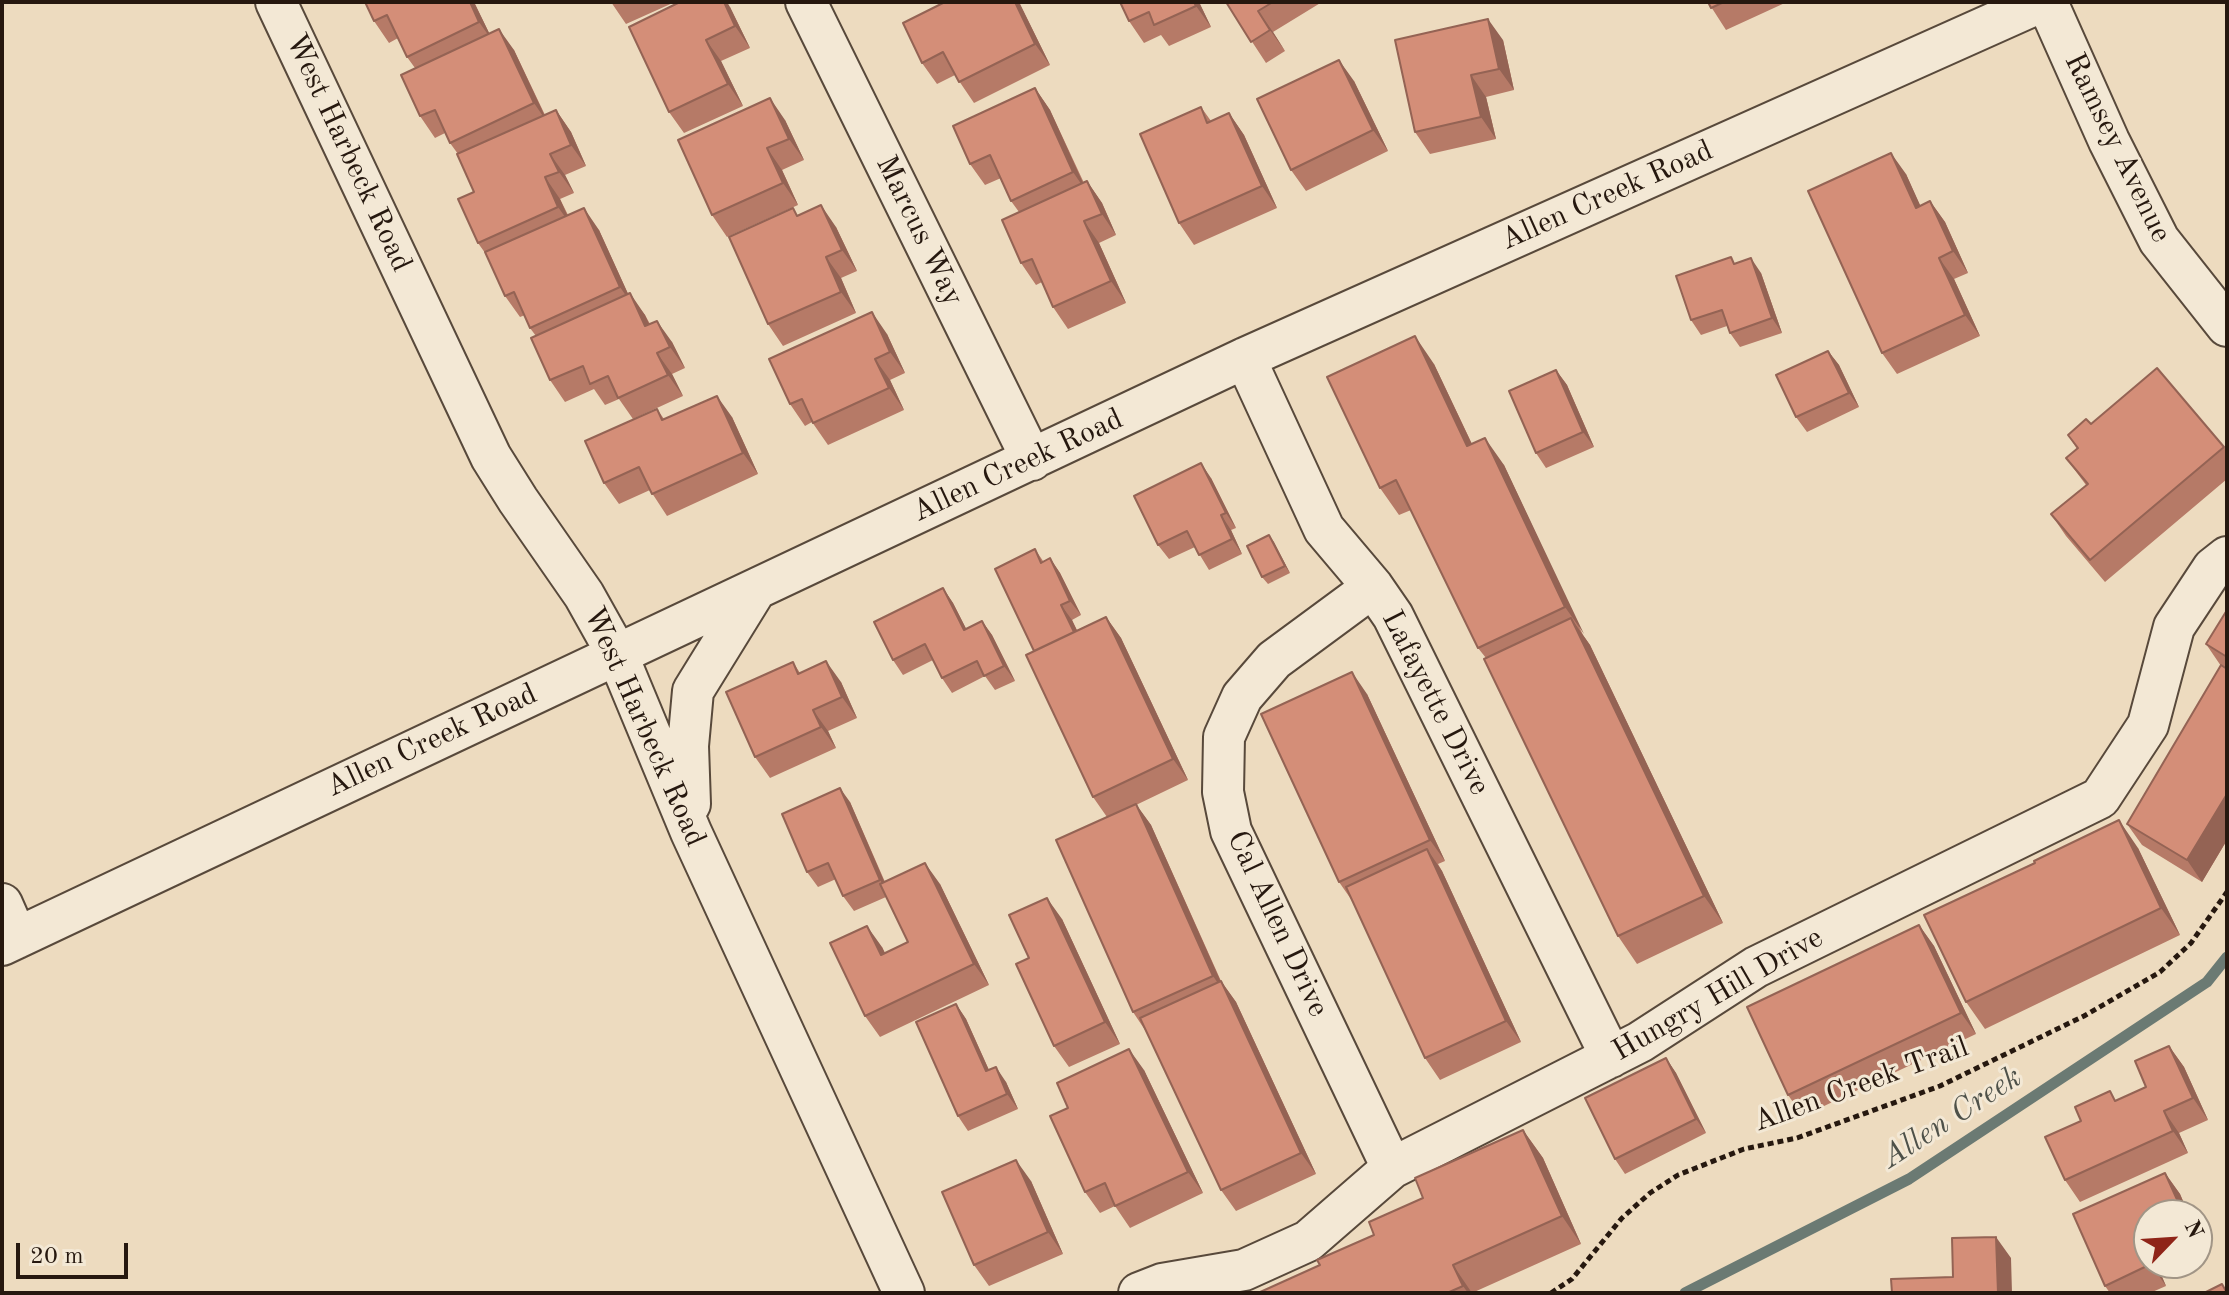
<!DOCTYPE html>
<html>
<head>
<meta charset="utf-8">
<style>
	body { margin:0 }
	#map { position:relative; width:2229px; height:1295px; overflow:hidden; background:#eddbbf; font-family:"Old Standard TT",serif }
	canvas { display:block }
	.frame { position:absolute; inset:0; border:4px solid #26180f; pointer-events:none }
	.north { position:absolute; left:2133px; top:1199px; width:80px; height:80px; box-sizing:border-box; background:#f3e8d5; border:2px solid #a19586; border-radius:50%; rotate:65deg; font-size:22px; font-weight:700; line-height:32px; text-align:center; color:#26180f }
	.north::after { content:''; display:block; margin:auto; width:28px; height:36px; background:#8f2418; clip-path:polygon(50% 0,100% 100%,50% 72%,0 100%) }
	.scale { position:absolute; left:16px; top:1243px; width:112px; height:36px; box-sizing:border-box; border:4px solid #26180f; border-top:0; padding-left:10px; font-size:24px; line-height:28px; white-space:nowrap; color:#26180f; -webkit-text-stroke:6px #f3e8d5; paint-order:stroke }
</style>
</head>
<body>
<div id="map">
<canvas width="2229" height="1295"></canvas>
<div class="frame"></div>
<div class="north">N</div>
<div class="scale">20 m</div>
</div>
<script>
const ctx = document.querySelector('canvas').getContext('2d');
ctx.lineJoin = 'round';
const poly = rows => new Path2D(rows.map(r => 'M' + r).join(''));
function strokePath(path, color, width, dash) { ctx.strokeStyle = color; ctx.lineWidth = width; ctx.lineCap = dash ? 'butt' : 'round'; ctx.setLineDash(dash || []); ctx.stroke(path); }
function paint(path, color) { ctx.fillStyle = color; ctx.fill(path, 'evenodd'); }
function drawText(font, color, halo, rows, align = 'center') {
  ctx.font = font + ' "Old Standard TT",serif'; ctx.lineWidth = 6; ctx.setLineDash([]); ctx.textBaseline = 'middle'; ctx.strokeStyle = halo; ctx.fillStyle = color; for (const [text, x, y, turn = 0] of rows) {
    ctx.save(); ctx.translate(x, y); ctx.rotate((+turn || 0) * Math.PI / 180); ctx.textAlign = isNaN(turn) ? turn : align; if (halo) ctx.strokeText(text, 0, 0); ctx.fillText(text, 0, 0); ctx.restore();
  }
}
strokePath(poly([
	[1685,1293,1909,1179,2207,982,2227,957]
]), '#6b7a73', 11);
const minor = poly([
	[276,2,491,457,518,500,584,595,617,654,691,832,904,1293],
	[806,2,1032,460],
	[2047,2,2109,141,2159,240,2227,326],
	[1245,358,1324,529,1373,587,1393,616,1611,1057],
	[1373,587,1274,660,1242,697,1224,737,1223,792,1231,831,1392,1168],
	[690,804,688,746,693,691,756,589],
	[2,904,17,938],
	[2,945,1245,358,2041,2],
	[1139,1293,1162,1284,1244,1270,1308,1241,1392,1168,1640,1042,1756,967,2100,798,2148,725,2174,627,2213,568,2227,557]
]);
strokePath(minor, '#58493b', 44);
strokePath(poly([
	[1551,1293,1572,1279,1622,1218,1650,1193,1678,1175,1744,1149,1797,1138,1940,1086,2084,1016,2160,972,2191,943,2227,892]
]), '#26180f', 5, [6, 4]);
strokePath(minor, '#f3e8d5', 40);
paint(poly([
	[365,2,474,2,489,33,514,50,545,115,556,110,571,132,586,166,565,175,574,193,560,199,568,215,599,230,628,294,645,315,650,324,672,342,685,368,672,374,683,396,633,419,619,399,605,405,594,389,565,402,550,380,536,336,530,328,525,315,520,317,505,296,488,257,478,243,474,192,458,154,450,143,445,133,435,138,420,116,415,68,407,57,398,38,389,43,374,21],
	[611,2,675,2,626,24],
	[1019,2,1050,65,974,103,955,75,937,84,922,63],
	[1120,2,1199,2,1211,27,1169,46,1161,35,1144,43,1129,21],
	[1226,2,1322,2,1273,32,1285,51,1266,63],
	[1708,2,1787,2,1726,30],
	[730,7,750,48,721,61,743,106,684,133,669,112,629,27],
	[1503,40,1514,90,1486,97,1496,139,1430,154,1415,132],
	[1354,81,1388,151,1306,191,1291,170],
	[1035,88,1050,110,1084,183,1087,181,1102,203,1116,235,1099,243,1126,303,1068,329,1053,307,1042,282,1036,285,1021,263,1019,212,1011,201,1001,178,985,185,970,164],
	[1201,107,1211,121,1229,113,1244,135,1277,208,1194,245,1179,223],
	[785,120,804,160,782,170,798,205,727,237,712,215],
	[1906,174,1920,206,1930,201,1945,222,1968,273,1954,279,1980,336,1897,374,1882,353],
	[799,215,836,227,857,271,841,278,856,313,783,346,768,324],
	[1736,263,1761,273,1782,333,1740,347,1730,333,1727,326,1701,335,1691,320],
	[887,334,905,373,890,380,904,410,828,445,812,422,805,426,790,404],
	[1828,351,1839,365,1859,407,1807,432,1796,417],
	[1434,364,1472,444,1504,465,1583,635,1590,645,1723,923,1637,964,1618,936,1486,658,1478,648,1411,510,1399,515,1380,488],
	[1556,370,1567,385,1594,447,1546,468,1536,453],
	[657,409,664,419,732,417,758,474,667,516,650,490,619,504,604,483],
	[2091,424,2224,447,2227,451,2227,479,2105,582,2066,536,2051,514,2086,485,2066,458,2077,449,2068,435],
	[1211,478,1236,528,1231,530,1242,554,1209,570,1195,547,1169,559,1158,545],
	[1269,535,1290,573,1268,584,1262,577],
	[1035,549,1043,561,1050,558,1060,573,1081,615,1072,620,1077,630,1106,617,1121,638,1188,780,1136,805,1151,825,1221,981,1236,1002,1316,1174,1236,1211,1221,1190,1147,1033,1133,1012,1107,817,1093,797,1034,651],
	[943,588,953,603,966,629,982,621,992,635,1015,681,995,690,985,676,952,693,942,678,933,660,903,675,893,660],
	[2227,610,2227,840,2202,882,2142,845,2127,824,2221,666,2206,644],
	[793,662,800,673,841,682,857,718,828,731,836,748,770,778,755,757],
	[1367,694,1445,861,1438,864,1442,871,1521,1042,1440,1080,1425,1058,1353,902,1339,882],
	[850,802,885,882,940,884,989,985,880,1037,865,1016,882,947,885,953,908,942,886,897,854,911,843,896,836,879,818,887,807,872],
	[2138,848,2180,935,1985,1029,1966,1002,2035,863],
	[1062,919,1120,1044,1069,1067,1054,1046,1029,958],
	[1919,925,1934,946,1976,1034,1803,1116,1788,1095],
	[956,1004,966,1019,989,1070,1006,1082,1018,1109,968,1131,958,1116],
	[2169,1046,2184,1067,2208,1120,2179,1133,2188,1153,2080,1202,2065,1180,2081,1121,2117,1100,2146,1087],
	[1666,1058,1676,1073,1706,1133,1625,1174,1615,1159],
	[1144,1070,1203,1193,1130,1228,1115,1206,1100,1213,1085,1192],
	[1523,1130,1543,1158,1581,1244,1472,1293,1258,1293,1320,1265,1374,1235,1423,1198],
	[2165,1173,2180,1194,2189,1215,2149,1215,2149,1263,2162,1263,2157,1265,2166,1286,2150,1293,2110,1293,2105,1286],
	[1031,1181,1063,1254,989,1286,974,1265],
	[2197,1232,2203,1244,2197,1247]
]), '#b67a67');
paint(poly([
	[470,2,474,2,494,43,479,22],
	[724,2,727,2,730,7,750,48,735,26],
	[1015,2,1019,2,1050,65,1035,44],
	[1194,2,1199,2,1211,27,1196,6],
	[1258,11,1273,32,1285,51,1270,30],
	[1488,19,1503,40,1514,90,1499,69],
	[499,29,514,50,549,125,534,103],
	[706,40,721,61,743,106,728,84],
	[1339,60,1354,81,1388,151,1373,130],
	[1471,75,1486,97,1496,139,1481,117],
	[1035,88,1050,110,1088,194,1073,172],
	[770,98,785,120,804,160,789,139],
	[556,110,571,132,586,166,571,145],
	[1229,113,1244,135,1277,208,1262,186],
	[767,148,782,170,798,205,783,183],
	[1891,153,1906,174,1931,229,1916,208],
	[550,154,565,175,574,193,559,172],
	[545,177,560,199,573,228,558,207],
	[1087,181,1102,203,1116,235,1102,214],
	[1930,201,1945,222,1968,273,1953,251],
	[821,205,836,227,857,271,842,250],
	[584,208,599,230,635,309,620,287],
	[1084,221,1099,243,1126,303,1111,281],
	[826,257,841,278,856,313,841,292],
	[1751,258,1761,273,1782,333,1772,318],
	[1939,258,1954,279,1980,336,1965,315],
	[630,293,645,315,660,348,645,326],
	[872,312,887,334,905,373,890,352],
	[657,321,672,342,685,368,670,347],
	[1415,336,1434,364,1486,474,1467,446],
	[1828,351,1839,365,1859,407,1849,393],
	[657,353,672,374,683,396,668,375],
	[875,359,890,380,904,410,889,388],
	[1556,370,1567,385,1594,447,1583,432],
	[717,396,732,417,758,474,743,453],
	[1485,438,1504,465,1584,634,1565,607],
	[1201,463,1211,478,1236,528,1226,513],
	[1221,515,1231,530,1242,554,1232,539],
	[1269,535,1274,542,1290,573,1285,566],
	[1050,558,1060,573,1081,615,1070,601],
	[943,588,953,603,974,644,964,630],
	[1061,605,1072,620,1085,648,1075,633],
	[1106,617,1121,638,1188,780,1173,759],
	[1571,618,1590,645,1723,923,1704,896],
	[982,621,992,635,1015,681,1004,666],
	[826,661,841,682,857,718,842,697],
	[1352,672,1367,694,1445,861,1430,840],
	[813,710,828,731,836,748,821,727],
	[840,788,850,802,890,895,880,880],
	[2227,794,2227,840,2202,882,2187,860],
	[1136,804,1151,825,1228,998,1213,976],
	[2119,820,2138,848,2180,935,2161,908],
	[1427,849,1442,871,1521,1042,1506,1021],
	[925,863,940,884,989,985,974,964],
	[1047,898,1062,919,1120,1044,1105,1022],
	[1919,925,1934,946,1976,1034,1961,1013],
	[867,926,882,947,896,976,881,955],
	[1221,981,1236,1002,1316,1174,1301,1153],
	[956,1004,966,1019,996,1086,986,1071],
	[2169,1046,2184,1067,2208,1120,2193,1098],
	[1129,1049,1144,1070,1203,1193,1188,1172],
	[1666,1058,1676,1073,1706,1133,1696,1119],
	[996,1067,1006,1082,1018,1109,1007,1094],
	[2164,1111,2179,1133,2188,1153,2173,1131],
	[1523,1130,1543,1158,1581,1244,1562,1216],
	[1016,1160,1031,1181,1063,1254,1048,1232],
	[2165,1173,2180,1194,2189,1215,2184,1215],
	[1996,1237,2011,1258,2012,1293,1998,1293],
	[2150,1263,2156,1263,2157,1265,2166,1286],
	[1453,1265,1472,1293,1468,1293,1463,1286]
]), '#946354');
const building = poly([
	[365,2,470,2,479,22,407,57,387,15,374,21,365,2],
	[680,2,724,2,735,26,706,40,728,84,669,112,629,27,680,2],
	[945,2,1015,2,1035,44,959,82,943,52,922,63,903,23,945,2],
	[1120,2,1194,2,1196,6,1154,25,1149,12,1129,21,1120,2],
	[1226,2,1273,2,1258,11,1270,30,1251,42,1226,2],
	[1708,2,1724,2,1711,8,1708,2],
	[1488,19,1499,69,1471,75,1481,117,1415,132,1395,40,1488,19],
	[499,29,534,103,450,143,435,110,420,116,401,75,499,29],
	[1339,60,1373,130,1291,170,1257,99,1339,60],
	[1035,88,1073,172,1011,201,990,155,970,164,953,126,1035,88],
	[770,98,789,139,767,148,783,183,712,215,678,140,770,98],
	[1201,107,1207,123,1229,113,1262,186,1179,223,1140,134,1201,107],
	[556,110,571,145,550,154,559,172,545,177,558,207,478,243,458,199,474,192,457,154,556,110],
	[1891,153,1916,208,1930,201,1953,251,1939,258,1965,315,1882,353,1808,191,1891,153],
	[1087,181,1102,214,1084,221,1111,281,1053,307,1032,259,1021,263,1002,220,1087,181],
	[821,205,842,250,826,257,841,292,768,324,729,237,793,208,797,216,821,205],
	[584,208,620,287,530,328,514,292,505,296,485,252,584,208],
	[1731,257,1734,264,1751,258,1772,318,1730,333,1722,310,1691,320,1676,276,1731,257],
	[630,293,645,326,657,321,670,347,657,353,668,375,618,398,608,376,590,384,583,366,550,380,531,338,630,293],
	[872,312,890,352,875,359,889,388,813,423,802,399,790,404,769,359,872,312],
	[1415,336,1467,446,1485,438,1565,607,1478,648,1396,480,1380,488,1327,377,1415,336],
	[1828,351,1849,393,1796,417,1776,375,1828,351],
	[2157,368,2224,447,2090,560,2051,514,2088,484,2066,458,2078,448,2068,435,2086,419,2091,424,2157,368],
	[1556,370,1583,432,1536,453,1509,391,1556,370],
	[717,396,743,453,652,494,639,467,604,483,585,441,657,409,662,420,717,396],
	[1201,463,1226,513,1221,515,1232,539,1199,555,1187,531,1158,545,1134,496,1201,463],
	[1269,535,1285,566,1262,577,1247,546,1269,535],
	[1035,549,1041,563,1050,558,1070,601,1061,605,1074,632,1034,651,995,569,1035,549],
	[943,588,964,630,982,621,1004,666,984,676,977,661,942,678,925,644,893,660,874,622,943,588],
	[2227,610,2227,657,2206,644,2227,610],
	[1106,617,1173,759,1093,797,1026,655,1106,617],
	[1571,618,1704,896,1618,936,1484,659,1571,618],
	[826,661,842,697,813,710,821,727,755,757,726,692,793,662,798,674,826,661],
	[2221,665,2227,669,2227,794,2187,860,2127,824,2221,665],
	[1352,672,1430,840,1339,882,1261,714,1352,672],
	[840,788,880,880,843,896,828,863,807,872,782,814,840,788],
	[1136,804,1213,976,1133,1012,1056,840,1136,804],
	[2119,820,2161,908,1966,1002,1924,915,2035,863,2034,861,2119,820],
	[1427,849,1506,1021,1425,1058,1346,887,1427,849],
	[925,863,974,964,865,1016,830,943,867,926,881,955,908,942,880,884,925,863],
	[1047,898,1105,1022,1054,1046,1016,964,1029,958,1009,915,1047,898],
	[1919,925,1961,1013,1788,1095,1747,1007,1919,925],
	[1221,981,1301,1153,1221,1190,1140,1018,1221,981],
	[956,1004,986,1071,996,1067,1007,1094,958,1116,916,1022,956,1004],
	[2169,1046,2193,1098,2164,1111,2173,1131,2065,1180,2045,1137,2081,1121,2075,1107,2110,1091,2115,1101,2146,1087,2135,1061,2169,1046],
	[1129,1049,1188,1172,1115,1206,1105,1183,1085,1192,1050,1116,1068,1108,1057,1083,1129,1049],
	[1666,1058,1696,1119,1615,1159,1585,1098,1666,1058],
	[1523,1130,1562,1216,1453,1265,1463,1286,1447,1293,1258,1293,1320,1265,1317,1260,1374,1235,1369,1222,1423,1198,1415,1178,1523,1130],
	[1016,1160,1048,1232,974,1265,942,1192,1016,1160],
	[2165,1173,2184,1215,2149,1215,2149,1241,2142,1244,2149,1260,2149,1263,2151,1264,2105,1286,2073,1214,2165,1173],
	[1996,1237,1998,1293,1892,1293,1891,1279,1953,1277,1952,1238,1996,1237],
	[2222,1284,2227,1293,2204,1293,2222,1284]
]);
paint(building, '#d48e78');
strokePath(building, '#946354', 2);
drawText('30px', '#26180f', '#f3e8d5', [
	["Ramsey Avenue",2117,148,64],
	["West Harbeck Road",348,153,65],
	["Allen Creek Road",1607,196,-24],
	["Marcus Way",919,231,64],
	["Allen Creek Road",1018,466,-25],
	["Lafayette Drive",1435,703,63],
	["West Harbeck Road",644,727,66],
	["Allen Creek Road",432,741,-25],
	["Cal Allen Drive",1277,924,65],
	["Hungry Hill Drive",1718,995,-30],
	["Allen Creek Trail",1861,1085,-20]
]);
drawText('italic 32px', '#4e5149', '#f3e8d5', [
	["Allen Creek",1952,1118,-33]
]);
</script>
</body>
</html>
